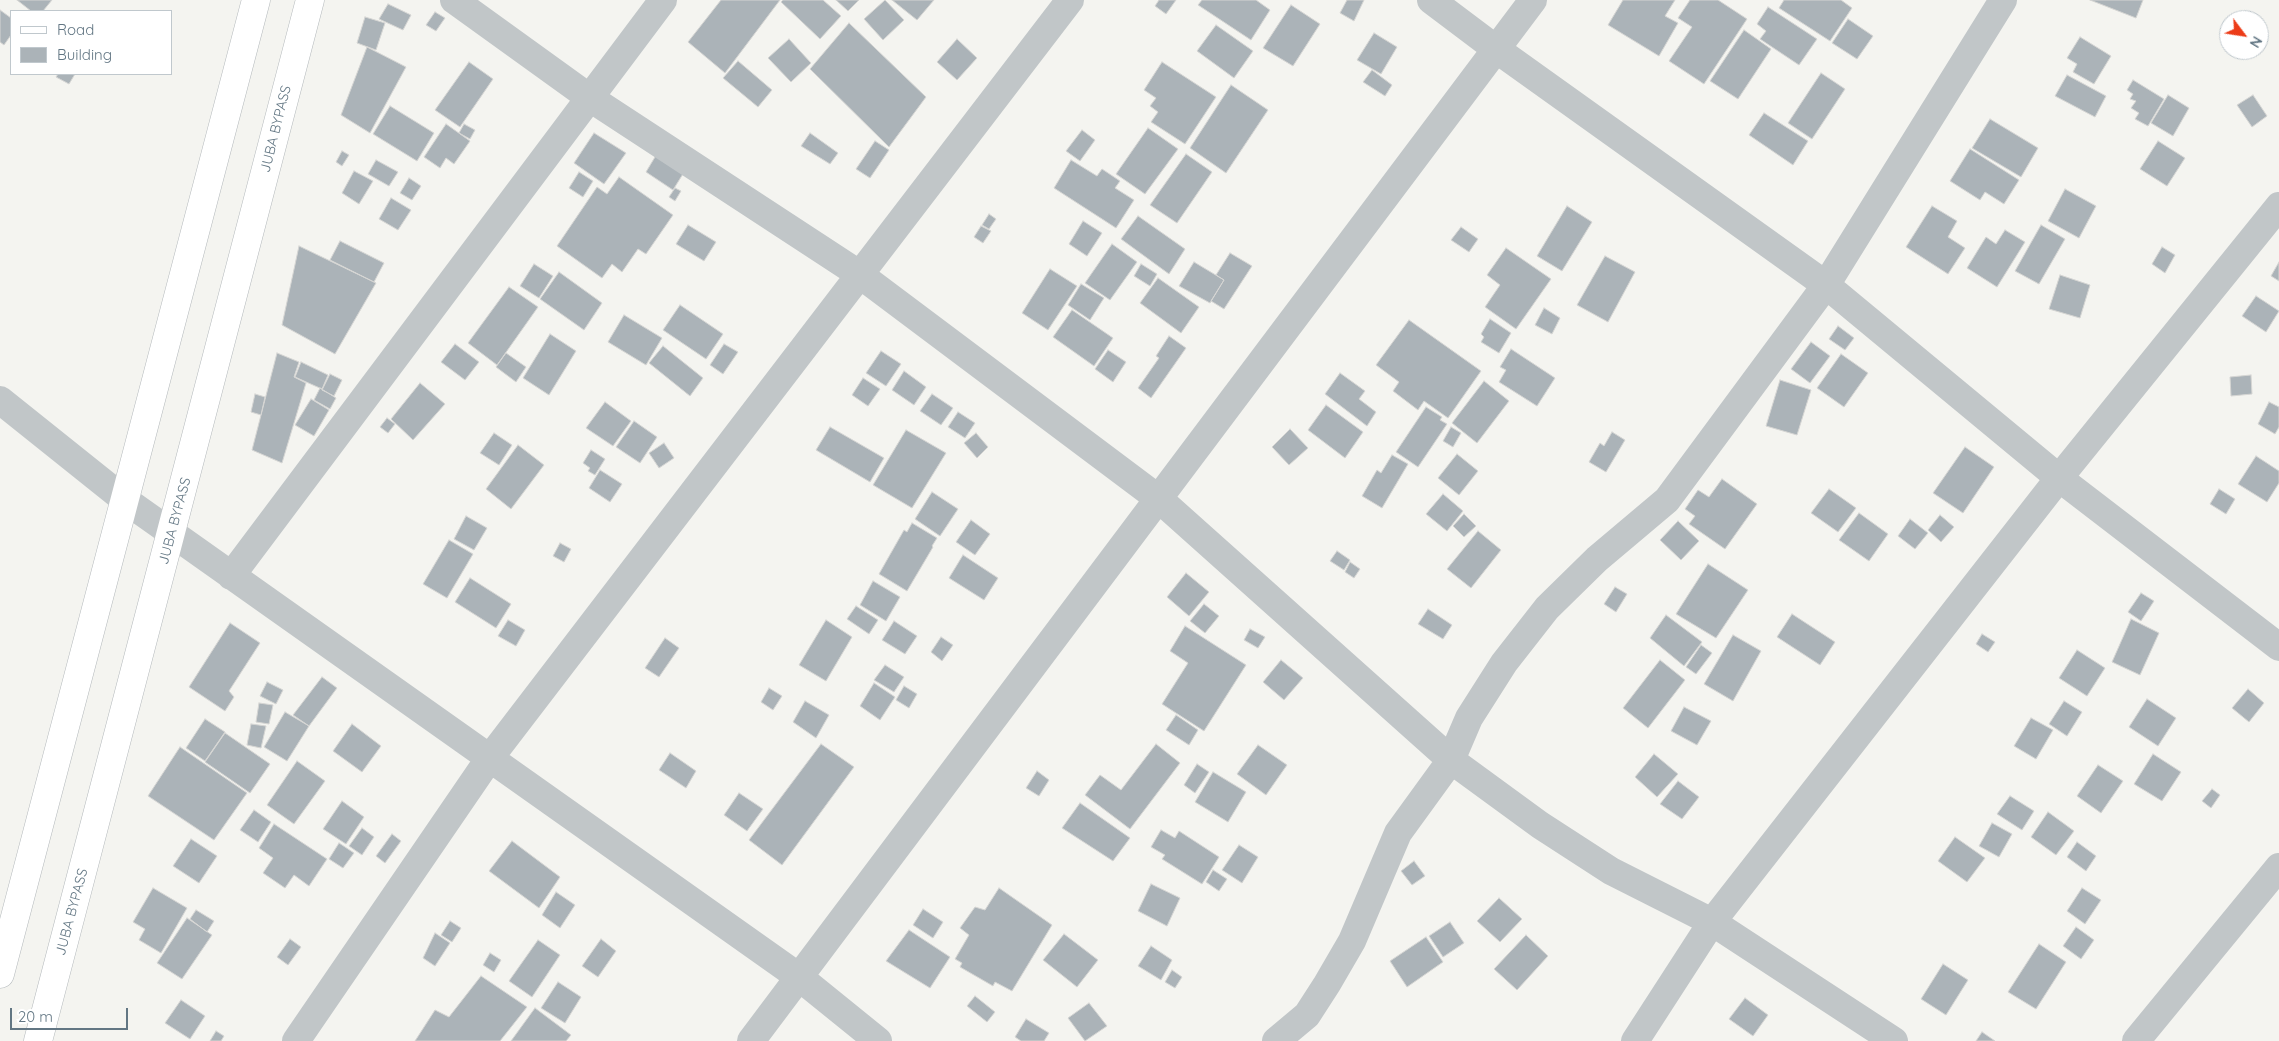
<!DOCTYPE html>
<html>
<head>
<meta charset="utf-8">
<style>
	body { margin:0 }
	#map { position:relative; width:2279px; height:1041px; overflow:hidden; background:#f4f4f0; font-family:Quicksand,sans-serif }
	canvas { display:block }
	.legend { position:absolute; left:10px; top:10px; width:162px; height:65px; box-sizing:border-box; background:#fff; border:1px solid #c0c8cd; margin:0; padding:6px 9px; list-style:none; font-size:15px; color:#627683 }
	.legend li { display:flex; align-items:center; gap:10px; height:25px }
	.legend b { width:25px; border:1px solid #c0c8cd }
	.north { position:absolute; left:2219px; top:10px; width:50px; height:50px; box-sizing:border-box; background:#fff; border:1px solid #c0c8cd; border-radius:50%; rotate:121deg; font-size:14px; font-weight:700; line-height:20px; text-align:center; color:#627683 }
	.north::after { content:''; display:block; margin:auto; width:18px; height:22px; background:#ec3c18; clip-path:polygon(50% 0,100% 100%,50% 72%,0 100%) }
	.scale { position:absolute; left:10px; top:1008px; width:118px; height:22px; box-sizing:border-box; border:2px solid #627683; border-top:0; padding-left:6px; font-size:15px; line-height:18px; white-space:nowrap; color:#627683; -webkit-text-stroke:4px #fff; paint-order:stroke }
</style>
</head>
<body>
<div id="map">
<canvas width="2279" height="1041"></canvas>
<ul class="legend">
<li><b style="height:6px;background:#fff"></b>Road</li>
<li><b style="height:14px;background:#abb3b8"></b>Building</li>
</ul>
<div class="north">N</div>
<div class="scale">20 m</div>
</div>
<script>
const ctx = document.querySelector('canvas').getContext('2d');
ctx.lineJoin = 'round';
function paint(path, color) { ctx.fillStyle = color; ctx.fill(path, 'evenodd'); }
const poly = rows => new Path2D(rows.map(r => 'M' + r).join(''));
function strokePath(path, color, width, dash) { ctx.strokeStyle = color; ctx.lineWidth = width; ctx.lineCap = dash ? 'butt' : 'round'; ctx.setLineDash(dash || []); ctx.stroke(path); }
function drawText(font, color, halo, rows, align = 'center') {
  ctx.font = font + ' Quicksand,sans-serif'; ctx.lineWidth = 5; ctx.setLineDash([]); ctx.textBaseline = 'middle'; ctx.strokeStyle = halo; ctx.fillStyle = color; for (const [text, x, y, turn = 0] of rows) {
    ctx.save(); ctx.translate(x, y); ctx.rotate((+turn || 0) * Math.PI / 180); ctx.textAlign = isNaN(turn) ? turn : align; if (halo) ctx.strokeText(text, 0, 0); ctx.fillText(text, 0, 0); ctx.restore();
  }
}
const building = poly([
	[17,0,52,0,43,11,31,11,17,0],
	[721,0,780,0,725,73,688,42,721,0],
	[783,0,823,0,841,16,820,39,781,2,783,0],
	[836,0,859,0,848,11,836,0],
	[885,0,904,20,883,40,864,19,885,0],
	[892,0,934,0,917,20,892,0],
	[1159,0,1176,0,1166,14,1155,6,1159,0],
	[1202,0,1256,0,1270,10,1251,40,1198,5,1202,0],
	[1347,0,1364,0,1354,21,1340,13,1347,0],
	[1623,0,1675,0,1665,16,1678,23,1659,56,1608,25,1623,0],
	[1690,0,1718,0,1747,19,1704,84,1669,61,1692,27,1678,18,1690,0],
	[1784,0,1841,0,1852,8,1830,41,1779,8,1784,0],
	[2090,0,2143,0,2136,18,2090,0],
	[388,4,411,15,403,30,379,19,388,4],
	[1291,5,1320,24,1293,66,1263,48,1291,5],
	[1768,7,1817,39,1799,65,1760,39,1766,31,1757,24,1768,7],
	[0,10,11,18,11,35,4,45,0,42,0,10],
	[435,12,445,18,436,31,426,25,435,12],
	[365,17,385,23,376,50,357,43,365,17],
	[1848,19,1873,36,1857,59,1832,43,1848,19],
	[849,23,926,97,889,147,810,69,849,23],
	[1216,25,1253,51,1234,78,1197,51,1216,25],
	[1744,30,1771,49,1738,99,1710,81,1744,30],
	[1374,33,1397,47,1381,74,1357,60,1374,33],
	[2080,37,2111,56,2094,84,2073,72,2077,64,2067,58,2080,37],
	[789,39,811,63,791,82,768,58,789,39],
	[957,39,977,58,957,80,937,62,957,39],
	[367,47,406,67,370,133,341,115,367,47],
	[738,61,772,90,758,107,723,78,738,61],
	[469,62,493,79,460,127,435,110,469,62],
	[1162,62,1216,97,1185,144,1151,122,1158,112,1150,106,1156,98,1144,90,1162,62],
	[1372,70,1392,85,1385,96,1363,82,1372,70],
	[1821,73,1845,89,1812,139,1788,123,1821,73],
	[58,74,75,74,69,84,56,77,58,74],
	[2067,75,2106,96,2095,117,2055,96,2067,75],
	[2133,80,2164,99,2148,126,2135,119,2139,113,2131,108,2136,101,2130,99,2133,94,2127,90,2133,80],
	[1231,85,1268,110,1226,173,1190,148,1231,85],
	[2168,95,2189,108,2173,136,2151,123,2168,95],
	[2253,95,2267,116,2252,127,2237,105,2253,95],
	[390,106,434,133,417,161,373,134,390,106],
	[1764,113,1808,141,1793,165,1749,135,1764,113],
	[1990,119,2038,148,2021,177,1972,148,1990,119],
	[446,124,470,141,454,164,446,158,440,168,424,157,446,124],
	[464,124,475,130,470,139,459,133,464,124],
	[1148,128,1178,149,1145,194,1116,174,1148,128],
	[1082,130,1095,140,1080,161,1066,151,1082,130],
	[594,133,626,153,604,184,574,163,594,133],
	[810,133,838,153,830,164,801,146,810,133],
	[875,141,889,150,870,178,856,169,875,141],
	[2158,141,2185,158,2167,186,2140,169,2158,141],
	[1970,149,2019,180,2004,204,1985,192,1980,200,1950,181,1970,149],
	[342,151,349,155,342,166,336,162,342,151],
	[658,152,686,169,673,190,646,172,658,152],
	[1186,154,1212,172,1177,223,1150,205,1186,154],
	[376,160,398,172,389,186,368,174,376,160],
	[1071,160,1097,176,1102,169,1120,181,1115,188,1134,200,1116,228,1054,188,1071,160],
	[354,171,373,181,359,204,342,193,354,171],
	[579,172,593,181,583,197,569,188,579,172],
	[619,177,673,215,646,254,638,249,622,272,612,264,602,278,557,246,597,187,607,194,619,177],
	[409,178,421,186,412,200,400,193,409,178],
	[675,188,681,191,675,201,669,197,675,188],
	[2065,189,2096,206,2079,238,2048,221,2065,189],
	[391,198,411,210,398,230,379,219,391,198],
	[1567,206,1592,222,1562,271,1537,256,1567,206],
	[1932,206,1957,221,1948,237,1965,248,1948,274,1906,247,1932,206],
	[989,214,996,219,989,229,982,225,989,214],
	[1138,216,1185,249,1169,274,1121,239,1138,216],
	[1083,221,1102,233,1087,256,1069,244,1083,221],
	[688,225,716,242,704,261,676,244,688,225],
	[2041,225,2065,239,2039,284,2015,271,2041,225],
	[981,226,991,231,983,243,974,237,981,226],
	[1461,227,1478,239,1469,252,1451,240,1461,227],
	[2005,230,2025,242,1997,287,1967,268,1986,237,1996,244,2005,230],
	[340,241,384,263,374,282,330,260,340,241],
	[1112,244,1137,262,1110,300,1085,283,1112,244],
	[299,246,376,283,335,354,282,325,299,246],
	[2162,247,2175,255,2165,273,2152,264,2162,247],
	[1506,248,1551,279,1516,329,1485,307,1500,285,1487,275,1506,248],
	[1230,253,1252,266,1224,309,1211,301,1224,280,1216,275,1230,253],
	[1605,256,1635,272,1608,322,1577,305,1605,256],
	[1194,262,1224,280,1210,303,1179,286,1194,262],
	[2279,262,2279,281,2271,276,2279,262],
	[534,264,553,276,539,298,520,286,534,264],
	[1141,264,1157,274,1150,286,1134,276,1141,264],
	[1050,269,1077,286,1048,330,1022,313,1050,269],
	[559,272,602,303,584,330,540,299,559,272],
	[2060,275,2090,285,2080,318,2049,309,2060,275],
	[1158,278,1199,307,1181,333,1140,303,1158,278],
	[1081,284,1104,298,1090,320,1068,305,1081,284],
	[509,287,538,307,497,365,468,343,509,287],
	[2256,296,2279,311,2266,332,2242,316,2256,296],
	[680,305,723,334,706,359,663,330,680,305],
	[1544,308,1560,318,1552,334,1535,325,1544,308],
	[1072,310,1113,338,1094,366,1053,337,1072,310],
	[624,315,662,338,646,365,608,342,624,315],
	[1490,319,1511,333,1499,353,1481,342,1484,337,1481,334,1490,319],
	[1409,320,1481,371,1448,418,1424,401,1418,410,1393,391,1399,382,1376,365,1409,320],
	[1838,326,1854,338,1845,350,1829,339,1838,326],
	[550,334,576,351,549,395,523,378,550,334],
	[1169,336,1186,348,1151,398,1138,388,1159,358,1156,356,1169,336],
	[1811,342,1830,356,1810,383,1791,369,1811,342],
	[455,344,479,362,465,380,441,362,455,344],
	[724,344,738,352,723,374,710,365,724,344],
	[663,346,703,378,690,396,649,363,663,346],
	[1511,349,1555,378,1537,406,1499,382,1506,370,1500,367,1511,349],
	[1108,350,1126,362,1113,382,1095,369,1108,350],
	[881,351,901,364,886,386,866,373,881,351],
	[277,353,299,362,294,377,306,383,282,463,252,450,277,353],
	[506,353,526,367,516,382,496,367,506,353],
	[1841,354,1868,373,1844,407,1817,388,1841,354],
	[301,362,328,375,322,389,295,377,301,362],
	[904,371,926,387,914,405,892,390,904,371],
	[1340,373,1365,391,1359,399,1376,412,1367,426,1325,394,1340,373],
	[330,374,342,380,334,396,322,390,330,374],
	[2251,375,2252,394,2231,396,2230,377,2251,375],
	[863,378,880,389,868,406,852,395,863,378],
	[1780,380,1811,390,1797,435,1766,426,1780,380],
	[1484,381,1509,401,1477,443,1452,423,1484,381],
	[420,383,445,404,413,440,391,419,420,383],
	[320,388,336,398,330,409,314,400,320,388],
	[255,394,265,397,261,415,251,412,255,394],
	[932,394,953,408,941,425,920,411,932,394],
	[311,399,329,410,314,436,295,425,311,399],
	[605,402,631,421,613,446,586,428,605,402],
	[2269,402,2279,407,2279,427,2275,434,2258,424,2269,402],
	[1326,405,1363,432,1345,458,1308,430,1326,405],
	[1426,407,1442,417,1440,420,1447,424,1418,467,1396,452,1426,407],
	[958,412,975,423,965,438,948,427,958,412],
	[387,418,395,424,388,433,380,427,387,418],
	[634,421,657,437,640,463,616,447,634,421],
	[830,427,884,458,870,482,816,450,830,427],
	[1451,427,1461,433,1453,447,1443,441,1451,427],
	[1290,429,1308,448,1289,465,1272,447,1290,429],
	[906,430,946,453,912,508,873,485,906,430],
	[1612,432,1625,440,1606,472,1589,462,1600,443,1604,446,1612,432],
	[494,433,512,445,499,465,480,453,494,433],
	[976,433,988,447,977,458,964,443,976,433],
	[664,443,674,458,659,468,649,453,664,443],
	[518,445,544,465,511,509,486,489,518,445],
	[1965,447,1994,467,1963,513,1933,493,1965,447],
	[591,450,605,459,595,475,588,471,590,468,583,463,591,450],
	[1457,454,1478,471,1459,495,1438,478,1457,454],
	[1392,455,1408,464,1382,508,1362,496,1377,470,1381,473,1392,455],
	[2256,456,2279,471,2279,483,2267,502,2238,484,2256,456],
	[600,470,622,484,610,502,589,488,600,470],
	[1722,479,1757,504,1725,549,1689,524,1695,516,1685,509,1698,490,1709,497,1722,479],
	[1829,489,1856,508,1838,532,1811,513,1829,489],
	[2219,489,2235,499,2226,514,2210,504,2219,489],
	[932,492,958,509,940,536,915,519,932,492],
	[1443,494,1463,511,1447,531,1426,514,1443,494],
	[1859,513,1888,534,1869,561,1839,540,1859,513],
	[1464,514,1476,526,1464,537,1453,526,1464,514],
	[1940,515,1954,527,1941,542,1928,530,1940,515],
	[466,516,487,528,474,550,454,539,466,516],
	[1910,519,1928,533,1915,549,1898,536,1910,519],
	[971,520,990,534,975,555,956,542,971,520],
	[1678,521,1699,541,1681,560,1660,540,1678,521],
	[912,523,937,538,932,546,933,547,907,591,879,574,904,530,907,532,912,523],
	[1478,531,1501,550,1471,588,1447,569,1478,531],
	[449,540,473,554,447,598,423,584,449,540],
	[560,543,571,549,564,562,553,556,560,543],
	[1337,551,1350,560,1344,570,1330,561,1337,551],
	[963,555,998,578,984,600,949,578,963,555],
	[1350,562,1360,569,1354,578,1345,572,1350,562],
	[1708,564,1748,590,1716,638,1676,614,1708,564],
	[1186,573,1209,592,1189,616,1167,597,1186,573],
	[470,578,511,604,496,628,455,602,470,578],
	[873,581,900,597,886,621,860,605,873,581],
	[1615,587,1627,594,1616,612,1604,604,1615,587],
	[2141,593,2154,601,2141,621,2128,612,2141,593],
	[1204,604,1219,616,1205,633,1190,621,1204,604],
	[856,606,878,620,869,634,847,619,856,606],
	[1428,609,1452,625,1443,639,1418,624,1428,609],
	[1792,614,1835,642,1820,665,1777,637,1792,614],
	[1666,615,1702,642,1684,666,1650,638,1666,615],
	[2131,619,2159,633,2140,675,2112,662,2131,619],
	[508,620,525,630,516,646,498,636,508,620],
	[826,620,852,637,826,681,799,665,826,620],
	[894,621,917,636,905,654,882,640,894,621],
	[230,623,260,643,229,691,234,697,225,711,189,687,230,623],
	[1185,626,1246,665,1204,731,1162,704,1188,663,1170,651,1185,626],
	[1250,629,1265,637,1258,648,1244,640,1250,629],
	[1982,634,1995,642,1988,652,1976,644,1982,634],
	[1733,635,1761,651,1733,701,1704,684,1733,635],
	[941,637,953,645,942,661,931,652,941,637],
	[665,638,679,648,659,677,645,668,665,638],
	[1701,645,1712,653,1696,674,1686,667,1701,645],
	[2077,650,2105,668,2087,696,2059,678,2077,650],
	[1281,660,1303,678,1284,700,1263,682,1281,660],
	[1660,660,1685,680,1648,728,1623,708,1660,660],
	[885,665,904,677,894,692,874,680,885,665],
	[322,677,337,688,309,726,293,715,322,677],
	[267,682,283,690,276,704,260,696,267,682],
	[874,683,895,697,880,720,860,706,874,683],
	[904,686,917,694,909,708,896,700,904,686],
	[769,688,782,696,773,710,761,702,769,688],
	[2248,689,2264,703,2249,722,2232,708,2248,689],
	[2147,699,2176,718,2158,746,2129,727,2147,699],
	[805,701,829,715,816,738,793,722,805,701],
	[2064,701,2082,712,2067,736,2049,724,2064,701],
	[259,703,273,705,269,724,256,722,259,703],
	[1684,707,1711,721,1697,745,1671,731,1684,707],
	[285,712,309,726,287,761,264,747,285,712],
	[1176,715,1198,730,1189,745,1166,730,1176,715],
	[2031,718,2053,730,2036,759,2014,746,2031,718],
	[205,719,225,732,205,761,186,748,205,719],
	[251,724,266,726,261,748,247,745,251,724],
	[352,724,381,746,362,772,333,751,352,724],
	[225,733,270,764,250,793,205,762,225,733],
	[821,744,854,767,782,865,749,840,821,744],
	[1156,744,1180,763,1130,829,1085,795,1100,775,1121,790,1156,744],
	[1258,745,1287,765,1266,795,1237,774,1258,745],
	[180,747,247,793,214,840,148,796,180,747],
	[670,753,696,771,686,788,659,770,670,753],
	[1654,754,1678,774,1657,797,1635,777,1654,754],
	[2153,754,2181,772,2162,801,2134,784,2153,754],
	[297,761,325,781,294,824,267,805,297,761],
	[1197,764,1209,772,1195,793,1184,785,1197,764],
	[2098,765,2123,781,2101,813,2077,796,2098,765],
	[1037,771,1049,780,1039,796,1026,788,1037,771],
	[1213,772,1246,792,1228,822,1195,802,1213,772],
	[1678,781,1699,797,1682,819,1660,804,1678,781],
	[2212,789,2220,795,2211,808,2202,801,2212,789],
	[739,793,763,809,747,831,724,815,739,793],
	[2010,796,2034,811,2022,830,1997,814,2010,796],
	[342,801,364,817,346,844,323,829,342,801],
	[1080,803,1130,838,1113,861,1062,828,1080,803],
	[254,810,271,822,258,842,240,830,254,810],
	[2048,812,2074,831,2056,855,2031,837,2048,812],
	[1992,823,2012,834,1999,857,1979,846,1992,823],
	[274,824,327,859,309,886,294,875,285,888,263,873,273,858,259,848,274,824],
	[362,828,374,837,362,855,349,846,362,828],
	[1161,830,1175,838,1179,831,1219,857,1202,884,1162,859,1165,855,1151,847,1161,830],
	[392,834,401,841,385,863,376,856,392,834],
	[1955,837,1985,858,1967,882,1938,861,1955,837],
	[191,839,217,856,199,883,173,866,191,839],
	[512,841,560,877,539,908,489,871,512,841],
	[2077,842,2096,856,2086,871,2067,857,2077,842],
	[339,843,354,853,343,868,329,859,339,843],
	[1239,845,1258,857,1242,883,1222,870,1239,845],
	[1414,861,1425,876,1412,885,1401,871,1414,861],
	[1213,870,1227,879,1219,891,1206,882,1213,870],
	[1151,884,1180,898,1167,926,1138,911,1151,884],
	[153,888,187,908,161,953,139,940,145,929,133,922,153,888],
	[999,888,1052,925,1012,991,995,982,993,986,960,967,962,963,955,959,969,935,960,928,975,907,985,910,999,888],
	[2082,888,2101,900,2085,924,2067,911,2082,888],
	[556,892,575,905,560,928,542,915,556,892],
	[1499,898,1522,919,1500,942,1477,921,1499,898],
	[923,909,943,922,933,938,913,925,923,909],
	[196,910,214,921,207,932,190,919,196,910],
	[187,918,212,935,182,979,157,963,187,918],
	[450,921,461,928,452,942,441,935,450,921],
	[1450,922,1464,943,1443,957,1429,936,1450,922],
	[2076,927,2094,940,2081,959,2063,946,2076,927],
	[909,930,950,957,930,988,886,961,909,930],
	[435,933,450,943,435,966,423,958,435,933],
	[1064,934,1098,960,1077,987,1043,960,1064,934],
	[1526,935,1548,956,1517,990,1494,969,1526,935],
	[1426,937,1443,962,1407,987,1390,961,1426,937],
	[290,939,301,947,288,965,277,957,290,939],
	[601,939,616,951,598,977,582,966,601,939],
	[538,940,560,955,532,997,509,981,538,940],
	[2039,944,2066,962,2036,1009,2008,992,2039,944],
	[1151,946,1172,960,1161,980,1138,966,1151,946],
	[490,953,501,960,494,972,483,965,490,953],
	[1943,964,1968,980,1946,1015,1921,999,1943,964],
	[1172,970,1182,977,1175,988,1165,982,1172,970],
	[481,976,527,1007,500,1041,415,1041,435,1010,449,1017,481,976],
	[558,982,581,997,565,1023,541,1008,558,982],
	[975,996,995,1012,987,1022,967,1006,975,996],
	[1745,998,1768,1015,1753,1036,1729,1019,1745,998],
	[181,1000,205,1016,190,1039,165,1023,181,1000],
	[1089,1003,1107,1026,1085,1041,1068,1018,1089,1003],
	[535,1008,571,1035,566,1041,511,1041,535,1008],
	[1026,1019,1049,1033,1044,1041,1021,1041,1015,1037,1026,1019],
	[216,1031,224,1036,221,1041,210,1041,216,1031],
	[1982,1032,1995,1041,1976,1041,1982,1032]
]);
paint(building, '#abb3b8');
strokePath(building, '#d5d5d3', 1);
const primary = poly([
	[0,974,256,0],
	[38,1041,310,0]
]);
strokePath(primary, '#b4b9bc', 29);
strokePath(poly([
	[454,0,590,98,859,274,1159,499,1451,760,1540,825,1611,871,1712,922,1894,1041],
	[1431,0,1496,49,1826,285,2059,478,2279,647],
	[0,400,125,500,799,977,878,1041],
	[231,576,663,0],
	[296,1041,489,759,1070,0],
	[751,1041,1533,0],
	[1276,1041,1307,1015,1327,984,1352,941,1398,833,1451,760,1469,718,1504,663,1547,608,1597,559,1667,500,1826,285,2003,0],
	[1635,1041,1712,922,2059,478,2279,206],
	[2136,1041,2279,867]
]), '#c1c6c8', 28);
strokePath(primary, '#fff', 28);
drawText('14px', '#627683', '#fff', [
	["JUBA BYPASS",276,129,-76],
	["JUBA BYPASS",175,521,-75],
	["JUBA BYPASS",72,912,-75]
]);
</script>
</body>
</html>
